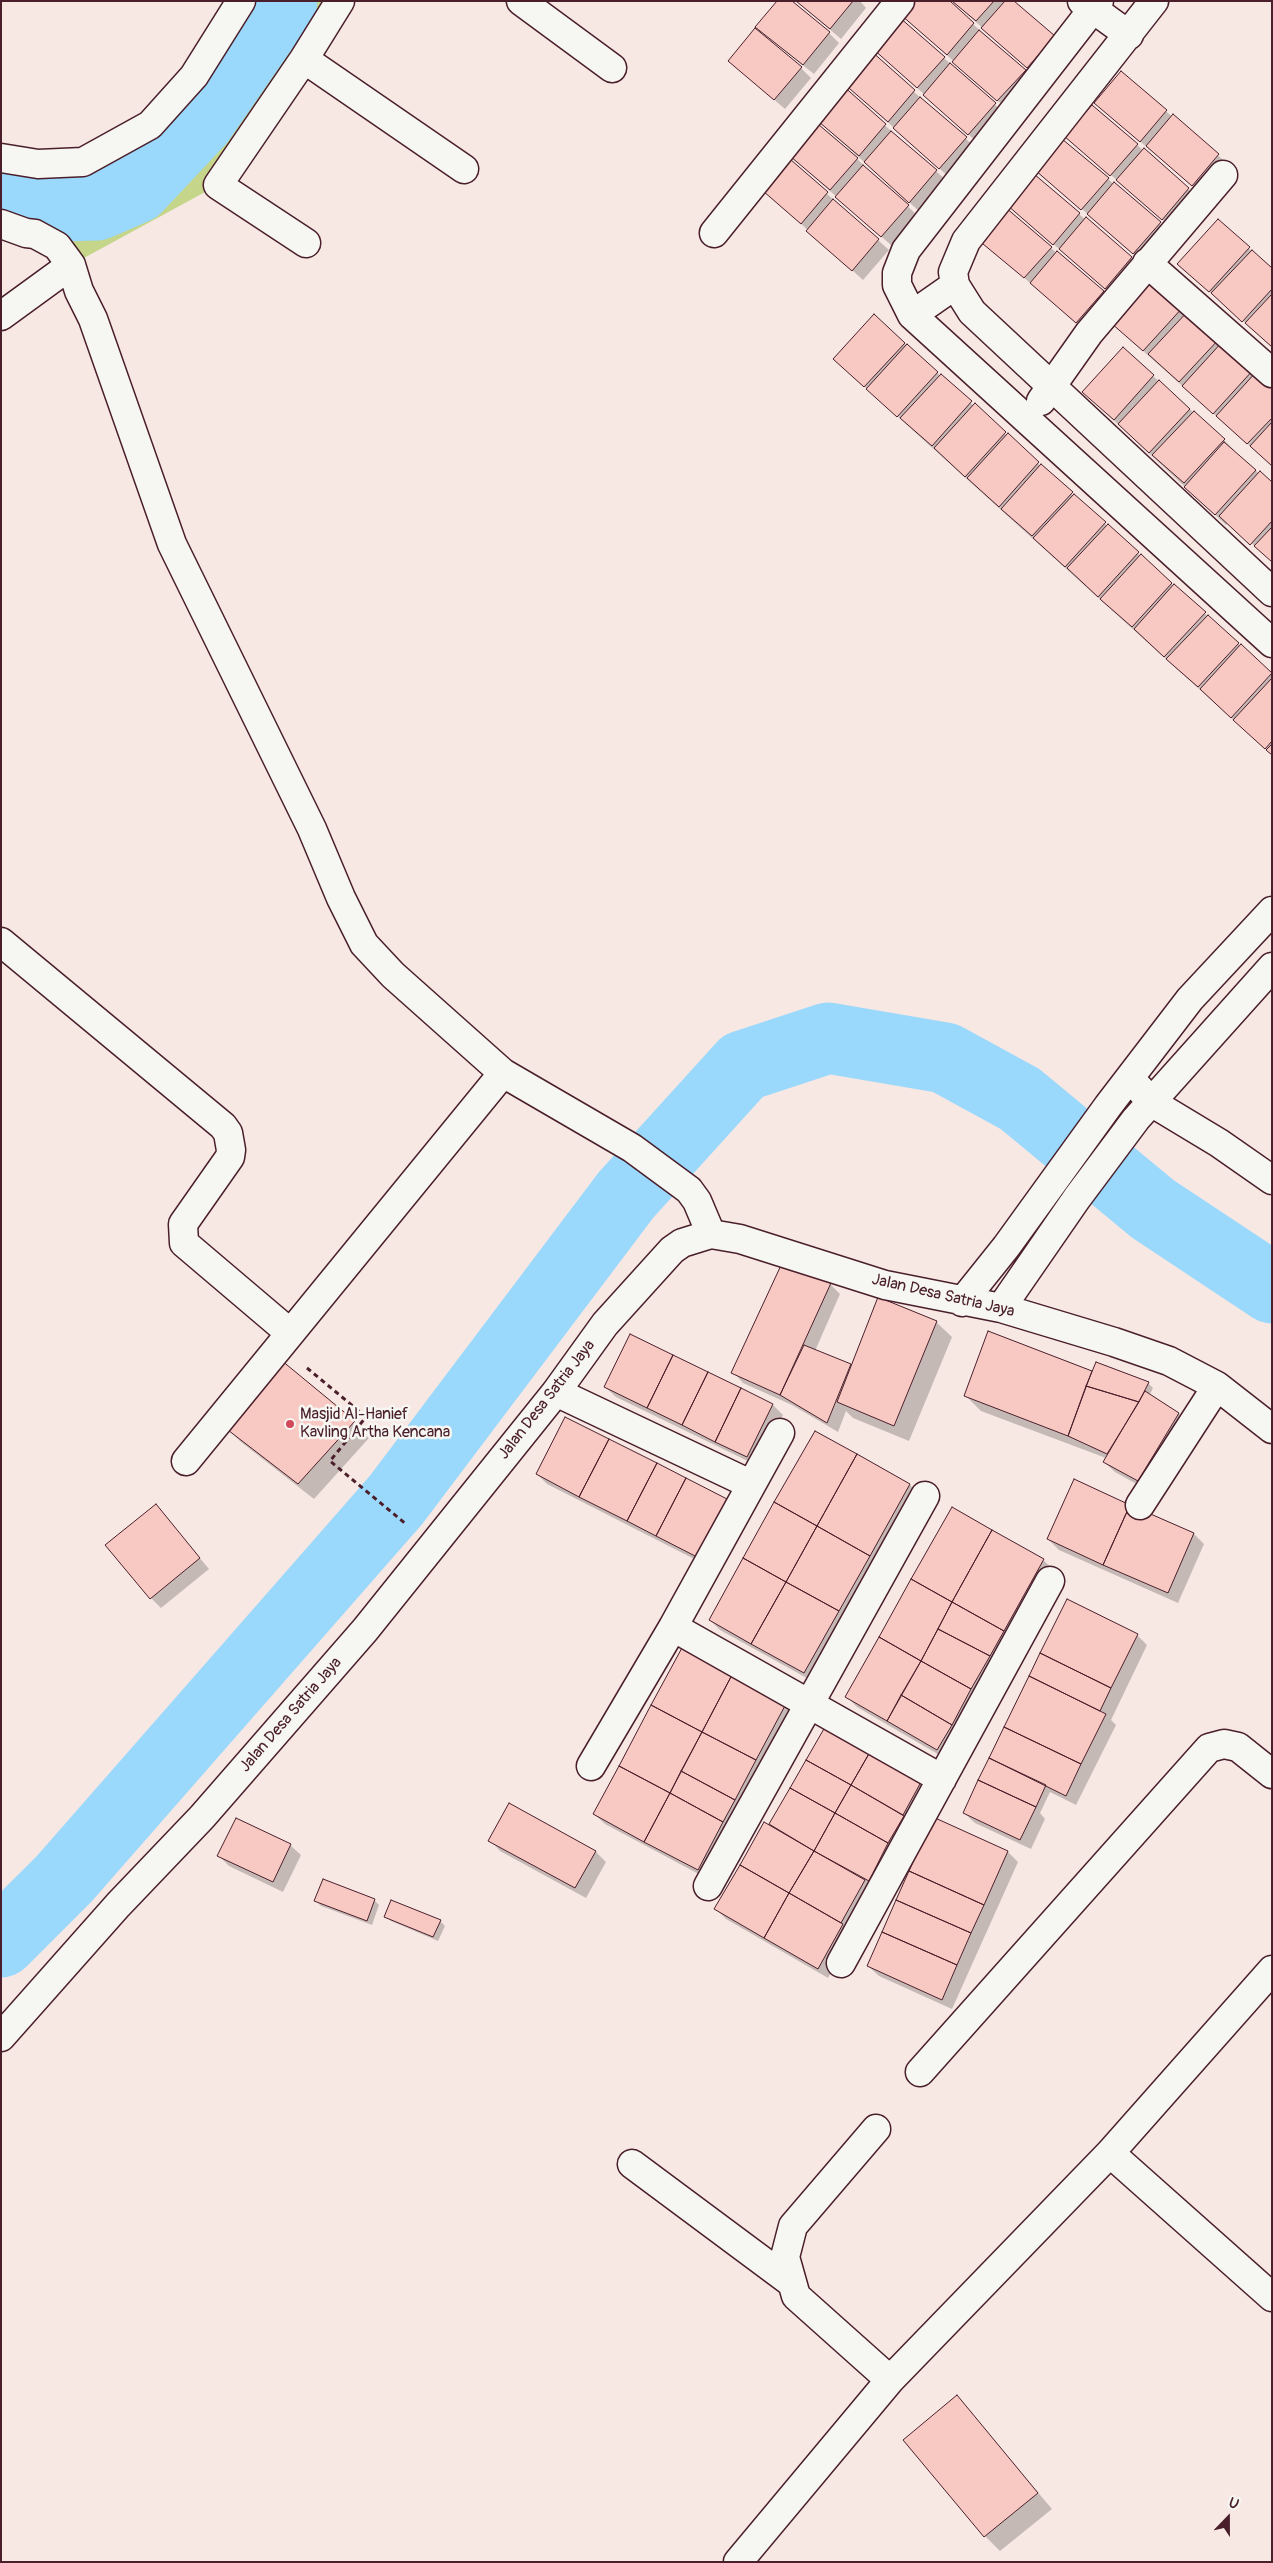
<!DOCTYPE html>
<html>
<head>
<meta charset="utf-8">
<style>
	body { margin:0 }
	#map { position:relative; width:1273px; height:2563px; overflow:hidden; background:#f7e8e4; font-family:Pangolin,sans-serif }
	canvas { display:block }
	.frame { position:absolute; inset:0; border:2px solid #4a1f2b; pointer-events:none }
	.north { position:absolute; left:1203px; top:2493px; width:50px; height:50px; -webkit-text-stroke:4px #f6f6f2; paint-order:stroke; rotate:22deg; font-size:14px; font-weight:700; line-height:20px; text-align:center; color:#4a1f2b }
	.north::after { content:''; display:block; margin:auto; width:18px; height:22px; background:#4a1f2b; clip-path:polygon(50% 0,100% 100%,50% 72%,0 100%) }
</style>
</head>
<body>
<div id="map">
<canvas width="1273" height="2563"></canvas>
<div class="frame"></div>
<div class="north">U</div>
</div>
<script>
const ctx = document.querySelector('canvas').getContext('2d');
ctx.lineJoin = 'round';
function paint(path, color) { ctx.fillStyle = color; ctx.fill(path, 'evenodd'); }
const poly = rows => new Path2D(rows.map(r => 'M' + r).join(''));
function strokePath(path, color, width, dash) { ctx.strokeStyle = color; ctx.lineWidth = width; ctx.lineCap = dash ? 'butt' : 'round'; ctx.setLineDash(dash || []); ctx.stroke(path); }
function drawText(font, color, halo, rows, align = 'center') {
  ctx.font = font + ' Pangolin,sans-serif'; ctx.lineWidth = 5; ctx.setLineDash([]); ctx.textBaseline = 'middle'; ctx.strokeStyle = halo; ctx.fillStyle = color; for (const [text, x, y, turn = 0] of rows) {
    ctx.save(); ctx.translate(x, y); ctx.rotate((+turn || 0) * Math.PI / 180); ctx.textAlign = isNaN(turn) ? turn : align; if (halo) ctx.strokeText(text, 0, 0); ctx.fillText(text, 0, 0); ctx.restore();
  }
}
paint(poly([
	[241,1,280,1,223,86,282,1,340,1,218,185,71,265,1,224,1,158,38,164,150,125]
]), '#c5d58a');
paint(poly([
	[796,1,860,1,866,8,841,39],
	[948,1,1035,81,1008,110,902,15],
	[952,1,1013,1,1054,37,1038,77],
	[829,33,839,43,814,74,767,37],
	[870,52,976,148,950,178,854,92],
	[884,58,944,58,1005,114,979,144],
	[729,61,801,68,811,78,785,109],
	[1121,73,1229,165,1203,195,1095,103],
	[841,86,947,181,920,212,824,126],
	[1066,136,1137,145,1199,199,1173,229],
	[783,154,889,250,863,280,757,184],
	[857,159,918,216,892,246,796,161],
	[1037,170,1108,179,1170,233,1144,263],
	[1008,205,1079,214,1142,268,1116,298],
	[1218,221,1272,269,1272,346,1189,274],
	[979,239,1051,248,1113,302,1087,332],
	[1152,280,1272,386,1272,466,1123,333],
	[874,316,1272,674,1272,755,845,369],
	[1123,349,1224,440,1234,450,1233,452,1272,484,1272,561,1228,523,1226,525,1094,402],
	[830,1284,840,1294,815,1351,852,1367,936,1322,952,1337,909,1441,853,1418,846,1411,838,1432,792,1405,743,1383,733,1372],
	[630,1335,773,1405,783,1415,758,1466,616,1397,605,1387],
	[282,1362,369,1438,314,1499,241,1442,226,1427],
	[1091,1372,1148,1383,1153,1388,1149,1396,1179,1414,1189,1424,1149,1491,1115,1472,1104,1462,1106,1458,981,1411,966,1396],
	[565,1419,726,1500,737,1511,708,1566,547,1484,537,1474],
	[816,1433,910,1485,920,1496,814,1682,720,1630,710,1620],
	[1075,1481,1194,1534,1204,1544,1178,1603,1059,1550,1048,1539],
	[156,1506,209,1569,161,1608,151,1598],
	[952,1509,1043,1560,1054,1570,948,1760,857,1707,846,1696],
	[1068,1601,1137,1635,1147,1645,1111,1720,1116,1725,1076,1805,1050,1792,1040,1813,1045,1819,1031,1849,975,1823,964,1813],
	[683,1648,797,1713,708,1879,605,1824,594,1814],
	[807,1761,920,1783,931,1793,828,1978,726,1919,716,1909,769,1826],
	[490,1840,596,1852,606,1862,586,1898,500,1851],
	[290,1845,301,1855,283,1892,229,1866,219,1856],
	[1008,1852,1018,1862,952,2009,879,1976,868,1966],
	[374,1900,379,1905,372,1925,321,1906,316,1901],
	[386,1916,440,1921,445,1926,438,1941,391,1921],
	[957,2397,1052,2509,1000,2551,985,2536]
]), '#0003');
strokePath(poly([
	[1,196,28,207,97,205,136,188,199,121,282,1],
	[1,1942,64,1879,396,1500,626,1195,743,1066,828,1038,945,1058,1020,1099,1153,1209,1272,1288]
]), '#9ad8fc', 71);
const building = poly([
	[777,1,792,1,830,32,803,65,755,27,777,1],
	[796,1,853,1,830,29,796,1],
	[913,1,950,1,974,23,947,55,901,15,913,1],
	[952,1,994,1,976,21,952,1],
	[1005,1,1014,1,1055,36,1027,68,981,28,1005,1],
	[899,17,945,57,917,88,872,48,899,17],
	[755,28,802,67,774,100,728,61,755,28],
	[979,30,1026,70,997,101,952,62,979,30],
	[870,50,915,90,888,122,842,82,870,50],
	[950,63,996,103,968,135,923,95,950,63],
	[1121,71,1167,110,1140,142,1094,103,1121,71],
	[841,84,886,124,859,156,812,116,841,84],
	[920,97,967,137,939,169,893,128,920,97],
	[1092,105,1138,144,1110,176,1064,136,1092,105],
	[1173,114,1219,154,1192,186,1146,146,1173,114],
	[812,119,858,158,830,190,784,151,812,119],
	[891,131,937,170,909,203,864,162,891,131],
	[1062,139,1109,178,1081,210,1035,170,1062,139],
	[1144,148,1189,188,1162,220,1116,180,1144,148],
	[783,153,828,192,801,224,755,184,783,153],
	[863,165,909,205,881,237,835,197,863,165],
	[1034,174,1080,213,1053,245,1007,205,1034,174],
	[1114,182,1161,222,1133,254,1087,214,1114,182],
	[833,199,879,239,852,271,806,231,833,199],
	[1005,207,1052,247,1024,278,977,239,1005,207],
	[1086,217,1132,257,1105,289,1059,249,1086,217],
	[1218,219,1250,247,1209,292,1177,264,1218,219],
	[1252,250,1272,268,1272,289,1242,322,1211,293,1252,250],
	[1057,251,1104,291,1076,323,1030,283,1057,251],
	[1152,278,1184,306,1143,351,1111,323,1152,278],
	[1272,294,1272,347,1245,323,1272,294],
	[1189,310,1220,338,1179,382,1148,354,1189,310],
	[874,314,905,343,864,387,833,359,874,314],
	[1223,341,1254,369,1213,414,1182,386,1223,341],
	[907,344,938,372,897,417,866,389,907,344],
	[1123,347,1154,375,1114,420,1082,392,1123,347],
	[1257,371,1272,385,1272,418,1247,444,1216,416,1257,371],
	[941,374,972,401,932,446,900,418,941,374],
	[1159,380,1190,409,1149,453,1118,424,1159,380],
	[975,403,1006,432,965,477,934,448,975,403],
	[1194,411,1225,439,1184,483,1152,455,1194,411],
	[1272,422,1272,466,1250,446,1272,422],
	[1008,433,1039,462,999,507,967,478,1008,433],
	[1224,442,1256,470,1215,515,1184,487,1224,442],
	[1041,464,1073,492,1032,536,1001,509,1041,464],
	[1260,471,1272,482,1272,521,1250,545,1219,516,1260,471],
	[1074,494,1106,522,1065,567,1033,538,1074,494],
	[1108,524,1139,552,1098,597,1067,568,1108,524],
	[1272,527,1272,562,1254,546,1272,527],
	[1141,554,1172,583,1132,627,1100,599,1141,554],
	[1174,584,1206,612,1164,657,1134,629,1174,584],
	[1208,615,1239,643,1198,687,1166,659,1208,615],
	[1241,644,1272,673,1231,718,1200,689,1241,644],
	[1272,678,1272,741,1265,749,1233,720,1272,678],
	[1272,744,1272,755,1266,750,1272,744],
	[783,1261,831,1283,780,1395,731,1373,783,1261],
	[878,1297,937,1321,894,1426,837,1402,878,1297],
	[988,1331,1092,1371,1068,1436,964,1396,988,1331],
	[630,1334,673,1355,647,1408,604,1387,630,1334],
	[804,1345,851,1364,827,1423,780,1395,804,1345],
	[673,1355,708,1372,682,1425,647,1408,673,1355],
	[281,1360,355,1421,298,1484,224,1427,281,1360],
	[1096,1362,1149,1382,1139,1402,1086,1386,1096,1362],
	[708,1372,741,1388,715,1442,682,1425,708,1372],
	[1086,1386,1139,1402,1107,1454,1068,1436,1086,1386],
	[741,1388,773,1404,747,1457,715,1442,741,1388],
	[1145,1391,1179,1413,1138,1481,1103,1462,1145,1391],
	[565,1417,609,1439,579,1497,536,1474,565,1417],
	[815,1431,857,1454,817,1526,774,1502,815,1431],
	[609,1439,657,1463,627,1521,579,1497,609,1439],
	[857,1454,910,1484,870,1556,817,1526,857,1454],
	[657,1463,686,1478,656,1536,627,1521,657,1463],
	[686,1478,727,1499,697,1557,656,1536,686,1478],
	[1074,1479,1130,1505,1103,1565,1047,1539,1074,1479],
	[774,1502,817,1526,786,1582,743,1558,774,1502],
	[156,1504,200,1558,150,1599,105,1545,156,1504],
	[1130,1505,1194,1533,1168,1593,1103,1565,1130,1505],
	[952,1507,992,1530,952,1602,911,1579,952,1507],
	[817,1526,870,1556,839,1611,786,1582,817,1526],
	[992,1530,1044,1559,1004,1631,952,1602,992,1530],
	[743,1558,786,1582,751,1644,709,1620,743,1558],
	[911,1579,952,1602,921,1661,879,1637,911,1579],
	[786,1582,839,1611,804,1673,751,1644,786,1582],
	[1067,1599,1138,1634,1111,1688,1040,1653,1067,1599],
	[952,1602,1004,1631,990,1656,938,1629,952,1602],
	[938,1629,990,1656,971,1689,921,1661,938,1629],
	[879,1637,921,1661,887,1721,845,1697,879,1637],
	[683,1646,733,1673,702,1732,651,1705,683,1646],
	[1040,1653,1111,1688,1100,1711,1029,1676,1040,1653],
	[921,1661,971,1689,952,1725,901,1695,921,1661],
	[733,1673,787,1702,756,1760,702,1732,733,1673],
	[1029,1676,1106,1714,1081,1764,1004,1727,1029,1676],
	[901,1695,952,1725,937,1750,887,1721,901,1695],
	[651,1705,702,1732,670,1793,619,1766,651,1705],
	[825,1727,870,1752,851,1785,806,1760,825,1727],
	[1004,1727,1081,1764,1066,1796,989,1758,1004,1727],
	[702,1732,756,1760,735,1800,681,1771,702,1732],
	[870,1752,921,1782,903,1815,851,1785,870,1752],
	[989,1758,1046,1785,1036,1807,978,1780,989,1758],
	[806,1760,851,1785,835,1813,790,1788,806,1760],
	[619,1766,670,1793,644,1842,593,1814,619,1766],
	[681,1771,735,1800,723,1822,670,1793,681,1771],
	[978,1780,1036,1807,1020,1840,963,1813,978,1780],
	[851,1785,904,1816,888,1843,835,1813,851,1785],
	[790,1788,835,1813,814,1851,769,1824,790,1788],
	[670,1793,723,1822,698,1870,644,1842,670,1793],
	[509,1803,596,1851,575,1888,488,1841,509,1803],
	[835,1813,888,1843,869,1881,814,1851,835,1813],
	[933,1817,1008,1851,984,1905,909,1871,933,1817],
	[236,1818,291,1844,273,1882,217,1856,236,1818],
	[764,1822,814,1851,789,1893,740,1865,764,1822],
	[814,1851,865,1880,841,1923,789,1893,814,1851],
	[740,1865,789,1893,764,1938,714,1909,740,1865],
	[909,1871,984,1905,971,1933,896,1900,909,1871],
	[323,1879,375,1899,367,1921,314,1901,323,1879],
	[789,1893,843,1924,818,1969,764,1938,789,1893],
	[391,1900,441,1920,433,1937,384,1917,391,1900],
	[896,1900,971,1933,957,1965,882,1932,896,1900],
	[882,1932,957,1965,942,2000,867,1966,882,1932],
	[957,2395,1038,2493,984,2537,903,2440,957,2395]
]);
paint(building, '#f8c8c2');
strokePath(building, '#4a1f2b', 1);
const minor = poly([
	[521,1,612,68],
	[1082,1,1129,35],
	[1099,1,906,250,897,273,897,285,912,315,1272,643],
	[1154,1,966,241,953,272,955,285,972,312,1272,592],
	[304,59,464,169],
	[1,158,38,164,83,162,150,125,194,76,241,1],
	[1,224,26,233,35,234,57,246,71,265,79,291,93,319,172,544,312,829,341,898,364,944,393,975,503,1073,632,1148,689,1190,697,1201,711,1234],
	[714,233,900,1],
	[306,243,218,185,304,59,340,1],
	[1147,263,1272,373],
	[912,315,955,285],
	[1,316,71,265],
	[1041,401,1089,333,1223,175],
	[1,942,223,1126,228,1133,231,1150,230,1157,183,1224,184,1243,290,1333],
	[1139,1088,1151,1102,1219,1143,1272,1180],
	[962,1302,1006,1247,1108,1106,1190,999,1272,911],
	[1001,1308,1077,1198,1136,1119,1272,967],
	[556,1392,750,1484],
	[186,1461,503,1073],
	[1140,1505,1217,1386],
	[673,1627,942,1779],
	[591,1766,673,1627,780,1433],
	[708,1886,925,1496],
	[841,1963,1050,1581],
	[1,2037,118,1905,202,1817,365,1630,556,1392,605,1324,672,1250,682,1243,711,1234,740,1239,885,1285,1001,1308,1114,1342,1169,1361,1217,1386,1272,1429],
	[920,2072,1209,1748,1224,1744,1238,1747,1272,1774],
	[876,2129,793,2226,785,2257,796,2296,890,2380],
	[1110,2153,1272,2297],
	[632,2164,792,2283],
	[738,2562,890,2380,1110,2153,1272,1970]
]);
strokePath(minor, '#4a1f2b', 31);
strokePath(poly([
	[307,1368,366,1417,330,1461,407,1525]
]), '#4a1f2b', 3, [5, 4]);
strokePath(minor, '#f6f6f2', 28);
for (const [x, y, r, color] of [
	[290,1424,5,"#d1495b"]
]) { const dot = new Path2D(); dot.arc(x, y, r, 0, 2 * Math.PI); ctx.fillStyle = color; ctx.fill(dot); strokePath(dot, '#f6f6f2', 2); }
drawText('16px', '#4a1f2b', '#f6f6f2', [
	["Jalan Desa Satria Jaya",943,1296,13],
	["Jalan Desa Satria Jaya",547,1400,-52],
	["Jalan Desa Satria Jaya",291,1715,-49]
]);
drawText('16px', '#4a1f2b', '#f6f6f2', [
	["Masjid Al-Hanief",300,1415],
	["Kavling Artha Kencana",300,1433]
], 'left');
</script>
</body>
</html>
